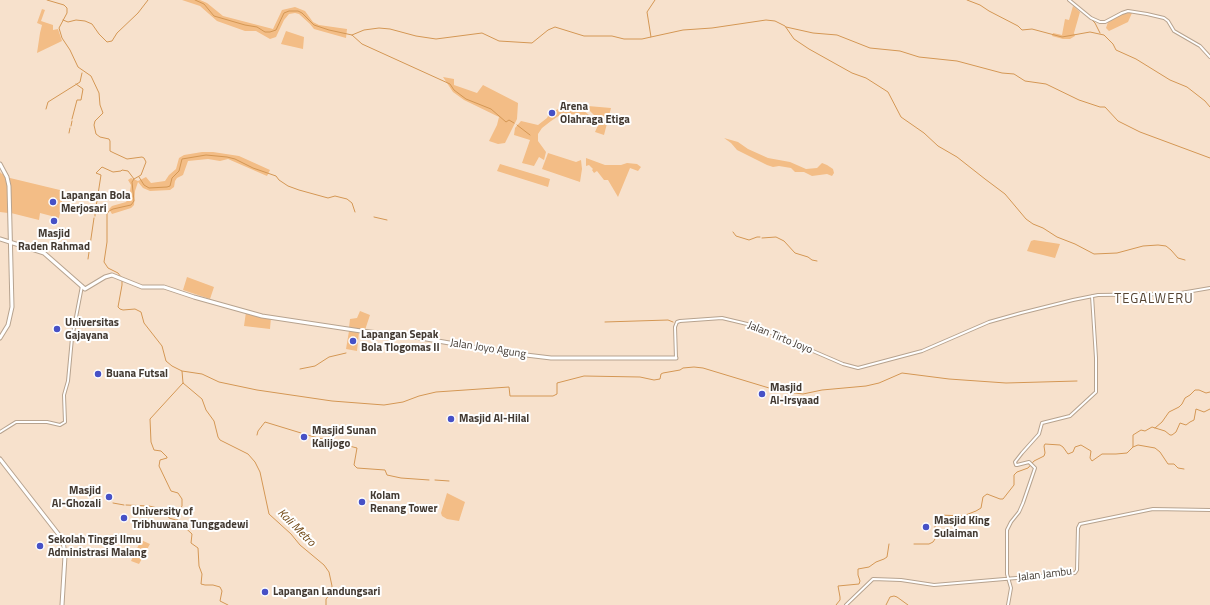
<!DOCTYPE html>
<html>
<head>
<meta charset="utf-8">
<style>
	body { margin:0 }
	canvas { display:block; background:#f7e1cc }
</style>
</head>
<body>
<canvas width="1210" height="605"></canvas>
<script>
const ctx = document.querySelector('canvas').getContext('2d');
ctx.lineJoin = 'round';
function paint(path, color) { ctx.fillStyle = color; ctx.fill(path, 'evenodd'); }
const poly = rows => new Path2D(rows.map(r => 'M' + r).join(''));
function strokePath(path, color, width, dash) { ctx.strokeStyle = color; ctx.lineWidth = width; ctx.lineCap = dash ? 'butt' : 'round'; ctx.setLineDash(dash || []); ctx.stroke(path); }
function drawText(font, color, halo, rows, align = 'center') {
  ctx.font = font + ' "Titillium Web",sans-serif'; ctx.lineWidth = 4; ctx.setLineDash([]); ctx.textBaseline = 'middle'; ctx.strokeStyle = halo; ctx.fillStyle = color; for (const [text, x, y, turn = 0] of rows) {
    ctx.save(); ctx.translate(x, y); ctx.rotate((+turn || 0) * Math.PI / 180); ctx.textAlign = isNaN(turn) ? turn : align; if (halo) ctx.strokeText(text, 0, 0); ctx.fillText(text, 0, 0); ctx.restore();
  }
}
paint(poly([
	[182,0,200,0,207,3,223,16,273,29,282,10,295,7,305,11,313,22,319,25,347,29,346,38,314,29,310,24,299,14,295,13,289,14,284,20,276,37,270,39,256,31,245,31,217,21,200,6],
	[1073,6,1080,12,1074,33,1075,36,1070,39,1063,39,1052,36,1053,33,1062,35,1065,19,1069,20],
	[42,9,45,10,41,21,53,25,53,30,58,29,62,41,37,53,40,33,42,25,37,23],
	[1128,13,1132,13,1128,22,1109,31,1106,28,1108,22,1122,14],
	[286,31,304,37,303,49,281,44],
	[443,77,454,79,454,85,477,93,483,85,518,103,517,119,505,143,498,144,489,141,497,125,499,117,464,100,453,92],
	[588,106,611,108,604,135,595,132,600,121,588,109],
	[560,108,583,110,589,115,568,114,560,115,551,121,542,128,538,134,538,141,546,152,544,160,539,157,534,166,522,163,530,140,514,135,515,128,521,121,538,125,547,118,549,114,550,115,550,113,553,111,555,113,554,111],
	[724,138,738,142,748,149,768,158,790,162,806,169,817,168,822,163,827,165,833,169,834,173,832,176,827,174,812,176,804,172,795,172,791,168,779,166,773,167,767,165,737,150,731,143],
	[202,152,213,152,239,156,270,170,267,176,228,159,220,161,208,159,188,161,183,175,177,178,175,181,174,187,170,190,150,191,143,188,138,182,135,191,134,205,131,208,112,214,109,209,112,206,126,202,129,198,131,185,128,180,131,178,138,181,146,177,151,183,165,181,169,175,176,169,179,158,184,155],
	[548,153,576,162,581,160,582,169,580,182,542,169],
	[586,158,605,165,621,165,627,163,637,164,641,167,638,171,630,168,618,197,608,180,604,180,597,171,594,173,592,170,593,169,589,165,586,166],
	[500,164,550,179,548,187,497,171],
	[0,172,2,174,4,173,7,185,8,213,0,212],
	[10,178,64,191,59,218,40,213,39,220,11,213,9,179],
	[1034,240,1060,244,1055,258,1027,251,1031,241],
	[187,277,214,287,210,299,183,290],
	[360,311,370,315,365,330,349,328,350,319,357,318],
	[246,312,271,317,270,329,244,326],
	[349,331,359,332,357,351,346,349],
	[447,493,465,502,459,521,447,519,442,516,441,513],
	[141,540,150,544,139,564,131,561]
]), '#f3bd86');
strokePath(poly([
	[47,0,64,5,67,8,67,13,59,28,62,38,70,50,78,67,91,76,99,93,100,105,103,113,95,121,94,125,96,134,100,137,109,139,110,141,110,151,114,153,127,159,142,157,144,158,146,162,141,175,134,179,132,182,134,201,131,205,113,209,109,211,107,214,107,242,104,262,108,268,118,273,121,277],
	[195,0,204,4,214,16,245,25,257,27,265,32,270,32,276,30,284,13,289,11,298,11,302,13,314,25,329,30,352,35,362,44,450,84,454,90,466,99,491,109,506,122,509,120,514,123],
	[967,0,980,5,989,11,1018,26,1022,30,1032,29,1062,37,1090,32,1104,35,1113,44,1116,50,1136,59,1170,80,1187,87,1205,101,1210,107],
	[1082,12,1087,16],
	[1091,19,1095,23,1100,33],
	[63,20,68,22,76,20,85,21,92,24,99,34,107,42,112,41,117,33,138,13,148,0],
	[786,27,813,33,837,35,870,48,900,51,919,57,957,61,1002,73,1014,74,1025,81,1046,84,1079,100,1100,107,1105,107,1118,121,1140,132,1210,158],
	[352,35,364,30,379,28,390,29,416,36,436,39,482,33,499,41,532,43,548,30,555,27,584,36,612,36,624,39,642,39,651,37,647,12,655,0],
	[651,37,683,30,712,28,766,20,775,21,785,26,794,39,809,49,852,73,866,78,888,92,901,117,924,133,938,146,957,157,985,179,1005,194,1026,219,1033,224,1043,228,1057,237,1075,244,1094,254,1117,253,1143,246,1158,245,1166,246,1171,250,1178,258,1185,260],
	[46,109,48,102,80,82,82,73],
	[72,119,77,100,81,100,83,89,76,84],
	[517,125,530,135],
	[71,126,72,121],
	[69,133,70,128],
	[139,177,144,185,149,188,167,187,170,186,172,178,179,171,182,159,206,155,227,157,235,159,253,168,276,176,279,180,288,186,299,190,328,198,335,196,347,199,352,203,355,212],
	[96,207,101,175,96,173,102,167,113,172,121,171,122,170,128,171,134,179],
	[95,216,95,211],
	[374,217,387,220],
	[733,232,736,236,749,240,757,237,760,237],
	[762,238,776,237,784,241,795,253,808,257,812,260,817,261],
	[88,259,94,218],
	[122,280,122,285,118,307,120,309,123,310,135,309,141,312,144,323,162,346,166,361,172,366,182,371,183,383,202,399,206,410,214,421,218,437,220,440,248,454,255,462,260,472,269,514,291,534,300,545,324,565,329,572,332,586,331,593,326,599,326,605],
	[605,322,668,320,673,322],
	[300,369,315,366,329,357,346,353],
	[182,371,202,374,219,382,257,390,332,401,384,405,403,402,419,396,436,392,509,387,510,396,553,396,557,394,557,383,584,376,640,377,654,380,660,379,661,374,663,373,680,370,683,368,694,367,703,368,779,391,803,394,822,390,866,386,879,383,902,373,949,379,1006,383,1077,381],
	[183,383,150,419,151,442,154,450,161,451,167,457,167,458,160,460,159,466,171,491,178,493,182,499,182,506,177,515,177,520,192,534,191,543,198,548,199,566,202,574,201,584,205,585,213,585,220,587,222,591,220,601,228,605],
	[1155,428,1162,422,1169,412,1179,407,1182,404,1185,398,1190,395,1195,390,1199,390,1206,393,1210,392],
	[257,435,258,431,265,422,301,433],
	[307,435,357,448,354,465,357,468,385,470,387,475,401,478,429,480],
	[1133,447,1138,445,1155,448,1160,452,1168,464,1174,464,1178,468,1184,469],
	[435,480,449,481],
	[113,503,124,505],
	[126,505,149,506,166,510,169,518,176,520],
	[914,544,929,544,933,542,935,539,935,519,940,515,963,516,976,511,981,508,983,497,987,494,1000,499,1003,499,1014,485,1014,475,1017,472,1028,468,1034,461,1044,456,1045,453,1044,446,1045,444,1060,445,1063,447,1068,454,1073,452,1075,447,1081,445,1091,451,1090,458,1092,461,1102,454,1116,454,1127,453,1133,447,1133,435,1141,430,1145,431,1152,427,1165,431,1170,435,1172,435,1176,432,1180,423,1186,425,1190,422,1194,420,1196,409,1204,412,1210,409],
	[836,605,840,600,840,597,838,586,859,584,860,581,858,575,858,569,869,567,876,562,884,559,887,557,889,544],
	[886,605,890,597,894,596,897,597,908,605]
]), '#d49754', 1);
const minor = poly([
	[1069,0,1091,18,1100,22,1105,22,1122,13,1128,11,1147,14,1164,18,1168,21,1174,31,1200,46,1210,57],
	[676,358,675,327,677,322,680,321,722,318,743,323,755,326,843,364,858,368,922,351,989,322,1021,313,1073,300,1098,295,1175,294,1210,288],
	[0,432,16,422,47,422,60,425,65,422,64,395,68,381,72,338,82,286],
	[846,605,873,579,901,580,934,585,1075,573,1077,570,1078,528,1080,524,1153,509,1210,510],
	[1008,605,1011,588,1007,574,1007,530,1011,522,1019,512,1023,503,1035,468,1029,462,1017,465,1016,465,1015,462,1022,453,1039,434,1042,423,1070,416,1096,392,1096,358,1092,296]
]);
const major = poly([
	[0,164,7,177,9,186,12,307,8,325,0,338],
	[0,239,44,253,85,289,105,277,112,275,142,287,164,287,194,297,262,316,361,331,415,337,501,352,551,358,676,358],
	[0,459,63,540,65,556,62,605]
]);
strokePath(minor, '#b7a38f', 4);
strokePath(major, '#b7a38f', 5);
strokePath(minor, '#fff', 2);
strokePath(major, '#fff', 3);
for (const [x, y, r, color] of [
	[552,113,4,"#4751c6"],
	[53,202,4,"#4751c6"],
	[54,221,4,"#4751c6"],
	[57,329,4,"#4751c6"],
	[353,341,4,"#4751c6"],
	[98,374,4,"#4751c6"],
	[762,394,4,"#4751c6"],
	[451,419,4,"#4751c6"],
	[304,437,4,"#4751c6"],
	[109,497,4,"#4751c6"],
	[362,502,4,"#4751c6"],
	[124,518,4,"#4751c6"],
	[926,527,4,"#4751c6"],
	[40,546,4,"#4751c6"],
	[265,592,4,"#4751c6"]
]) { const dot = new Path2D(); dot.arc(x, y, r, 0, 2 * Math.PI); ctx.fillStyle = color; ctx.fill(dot); strokePath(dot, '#fff', 1.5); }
drawText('bold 11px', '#423931', '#fff', [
	["Arena",560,107],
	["Olahraga Etiga",560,120],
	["Lapangan Bola",61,196],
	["Merjosari",61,209],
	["Masjid",54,234,"center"],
	["Raden Rahmad",54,247,"center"],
	["Universitas",65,323],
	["Gajayana",65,336],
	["Lapangan Sepak",361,335],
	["Bola Tlogomas II",361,348],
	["Buana Futsal",106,374],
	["Masjid",770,388],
	["Al-Irsyaad",770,401],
	["Masjid Al-Hilal",459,419],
	["Masjid Sunan",312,431],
	["Kalijogo",312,444],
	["Masjid",101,491,"right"],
	["Al-Ghozali",101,504,"right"],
	["Kolam",370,496],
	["Renang Tower",370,509],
	["University of",132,512],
	["Tribhuwana Tunggadewi",132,525],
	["Masjid King",934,521],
	["Sulaiman",934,534],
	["Sekolah Tinggi Ilmu",48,540],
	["Administrasi Malang",48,553],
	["Lapangan Landungsari",273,592]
], 'left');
drawText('11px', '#423931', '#fff', [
	["Jalan Tirto Joyo",780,338,22],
	["Jalan Joyo Agung",488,349,9],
	["Jalan Jambu",1045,575,-7]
]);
drawText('italic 12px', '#714815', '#fff', [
	["Kali Metro",296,528,45]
]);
ctx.letterSpacing = '1px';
drawText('13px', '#564432', '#fff', [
	["TEGALWERU",1154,300]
]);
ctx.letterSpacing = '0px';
</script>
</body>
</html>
